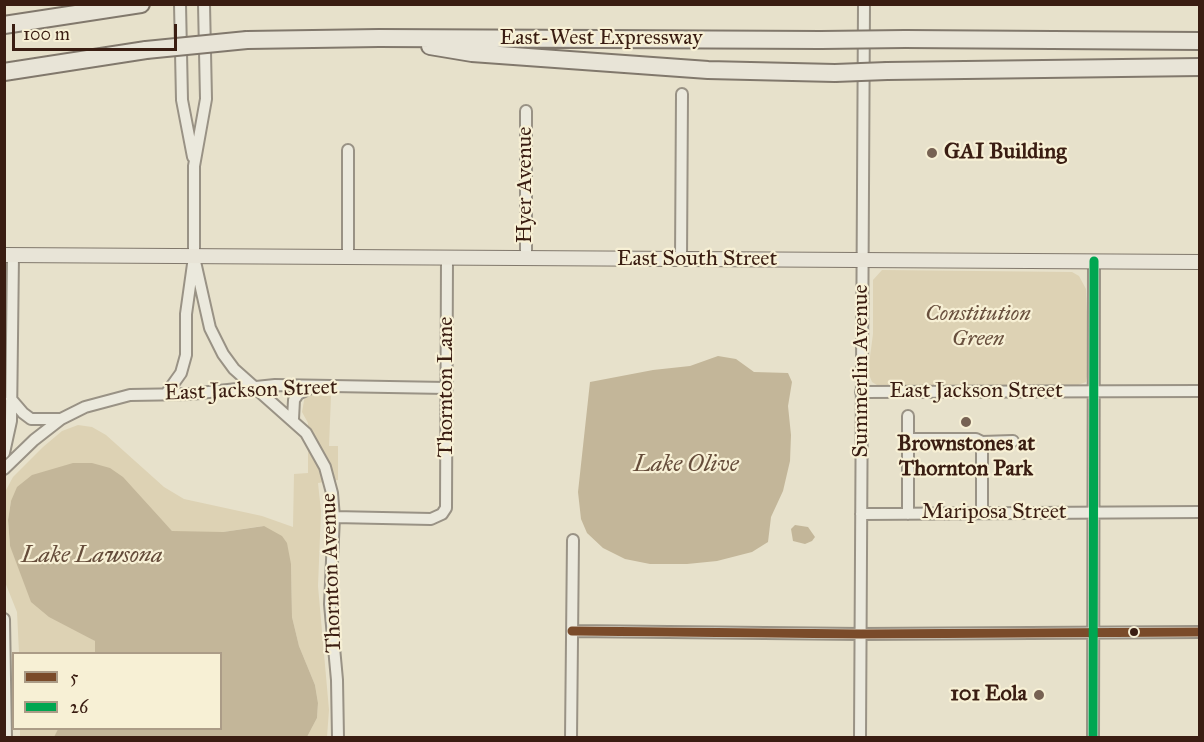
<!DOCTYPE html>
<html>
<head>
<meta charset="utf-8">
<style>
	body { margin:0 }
	#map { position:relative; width:1204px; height:742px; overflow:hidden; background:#e7e1cb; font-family:"IM FELL Great Primer",serif }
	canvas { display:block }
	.frame { position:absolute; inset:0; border:6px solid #3a1d12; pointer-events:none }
	.legend { position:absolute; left:12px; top:652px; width:210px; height:78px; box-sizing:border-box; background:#f7f0d5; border:2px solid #ab9c87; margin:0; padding:8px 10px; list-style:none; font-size:18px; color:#3a1d12 }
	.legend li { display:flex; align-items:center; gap:12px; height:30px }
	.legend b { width:30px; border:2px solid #ab9c87 }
	.scale { position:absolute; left:12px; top:24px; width:165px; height:27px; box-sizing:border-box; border:3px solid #3a1d12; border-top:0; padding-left:8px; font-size:18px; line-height:21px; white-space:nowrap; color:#3a1d12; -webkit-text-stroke:4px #f7f0d5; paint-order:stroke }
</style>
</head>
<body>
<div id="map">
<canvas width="1204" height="742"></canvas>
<div class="frame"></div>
<ul class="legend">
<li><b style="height:8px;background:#7a4b2a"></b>5</li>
<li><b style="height:8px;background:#00a651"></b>26</li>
</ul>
<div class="scale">100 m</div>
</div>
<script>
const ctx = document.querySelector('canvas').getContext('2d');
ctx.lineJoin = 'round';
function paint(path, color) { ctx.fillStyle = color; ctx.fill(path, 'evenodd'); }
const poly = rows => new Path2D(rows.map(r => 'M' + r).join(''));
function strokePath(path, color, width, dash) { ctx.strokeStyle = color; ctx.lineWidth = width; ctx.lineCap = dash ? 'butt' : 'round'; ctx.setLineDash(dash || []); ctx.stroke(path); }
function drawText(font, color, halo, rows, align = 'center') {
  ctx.font = font + ' "IM FELL Great Primer",serif'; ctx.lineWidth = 4.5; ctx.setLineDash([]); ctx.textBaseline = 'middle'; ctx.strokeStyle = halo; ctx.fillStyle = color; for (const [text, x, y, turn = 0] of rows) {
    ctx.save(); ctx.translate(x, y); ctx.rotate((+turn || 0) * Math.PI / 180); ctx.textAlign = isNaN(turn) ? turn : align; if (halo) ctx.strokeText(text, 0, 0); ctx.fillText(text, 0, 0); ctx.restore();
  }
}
paint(poly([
	[882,270,1072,272,1079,276,1086,289,1089,365,1086,382,1075,386,877,385,872,382,868,372,873,334,873,280],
	[305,395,331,396,329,446,338,446,338,480,318,483,321,511,318,586,329,710,327,737,307,737,317,718,318,703,315,685,299,646,292,617,291,564,263,526,223,532,181,533,172,531,155,516,11,501,8,520,10,546,86,635,95,641,95,653,19,653,17,612,5,582,5,492,13,477,43,447,62,431,78,425,92,427,106,435,164,487,184,499,262,516,293,527,294,474,308,473,308,423,302,412],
	[20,729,58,729,54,738,20,737]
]), '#ddd2b4');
paint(poly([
	[718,356,736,359,754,372,788,373,792,382,788,406,791,435,790,461,783,491,771,517,768,542,752,552,717,561,687,564,650,564,625,559,603,548,587,533,581,519,578,492,590,382,653,370,690,366],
	[73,463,92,463,110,468,123,477,172,531,223,532,264,526,282,536,287,543,291,564,292,617,299,646,315,685,318,703,317,718,307,737,54,737,58,729,220,728,220,654,95,653,95,641,49,617,31,602,10,546,8,520,11,501,17,487,32,475],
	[795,525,808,527,815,537,812,541,805,544,793,541,791,529]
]), '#c3b699');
const minor = poly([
	[180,4,182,100,193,157],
	[348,150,348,257],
	[194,257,210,328,223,354,234,369,306,433,325,467,332,493,334,517,330,604,337,680,338,738],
	[526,259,526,111],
	[681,260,682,94],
	[861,392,1200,391],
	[166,394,181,373,186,355,186,314,194,257,194,166,206,99,204,4],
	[11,399,23,413,31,419,59,419],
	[908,416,908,439],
	[293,419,294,400,298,394,311,388],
	[982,442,1013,441],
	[4,453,11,421,13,255],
	[4,469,34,440,61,419,85,407,130,395,190,394,275,385,446,388],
	[861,514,1200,512],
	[908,514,908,439,976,439,982,442,982,513],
	[334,517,431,519,442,514,446,508,447,258],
	[4,619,6,738],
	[572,631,861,634,1200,632],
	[571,738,573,540],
	[860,738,864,4],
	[1093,738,1094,261]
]);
const major = poly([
	[4,255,1200,262]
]);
const highway = poly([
	[4,25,141,4],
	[905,39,1200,41],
	[247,40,379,38,821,40],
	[430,46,472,53,708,70,835,73],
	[887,71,1200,67],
	[4,72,146,50]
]);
strokePath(minor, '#999285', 14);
strokePath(major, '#81786c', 16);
strokePath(highway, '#81786c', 20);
strokePath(minor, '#ebe9dd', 10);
strokePath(major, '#e8e4d7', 14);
strokePath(highway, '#e8e4d7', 16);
const highwayBridge = poly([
	[821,40,905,39],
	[146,50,247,40],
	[835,73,887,71]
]);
strokePath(highwayBridge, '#81786c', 20, []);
strokePath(highwayBridge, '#e8e4d7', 16);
strokePath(poly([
	[572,631,861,634,1200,632]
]), '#7a4b2a', 9);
strokePath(poly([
	[1093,738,1094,261]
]), '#00a651', 9);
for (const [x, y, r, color] of [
	[932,153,6,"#776253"],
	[966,422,6,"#776253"],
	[1134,632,5,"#3a1d12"],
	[1039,695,6,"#776253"]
]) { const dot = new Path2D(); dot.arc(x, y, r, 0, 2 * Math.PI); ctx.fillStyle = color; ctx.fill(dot); strokePath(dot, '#f7f0d5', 2); }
drawText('22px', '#3a1d12', '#f7f0d5', [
	["East-West Expressway",601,39],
	["Hyer Avenue",526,185,-90],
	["East South Street",697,260],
	["Summerlin Avenue",862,371,-90],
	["Thornton Lane",447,387,-90],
	["East Jackson Street",251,391,-2],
	["East Jackson Street",976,392],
	["Mariposa Street",994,513],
	["Thornton Avenue",332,573,-92]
]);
drawText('bold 22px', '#3a1d12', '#f7f0d5', [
	["GAI Building",944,153],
	["Brownstones at",966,445,"center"],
	["Thornton Park",966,470,"center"],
	["101 Eola",1027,695,"right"]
], 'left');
drawText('italic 22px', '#684f3d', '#f7f0d5', [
	["Constitution",978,315],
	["Green",978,340]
]);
drawText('italic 24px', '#654c3a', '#f7f0d5', [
	["Lake Olive",686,465],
	["Lake Lawsona",92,556]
]);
</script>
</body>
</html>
